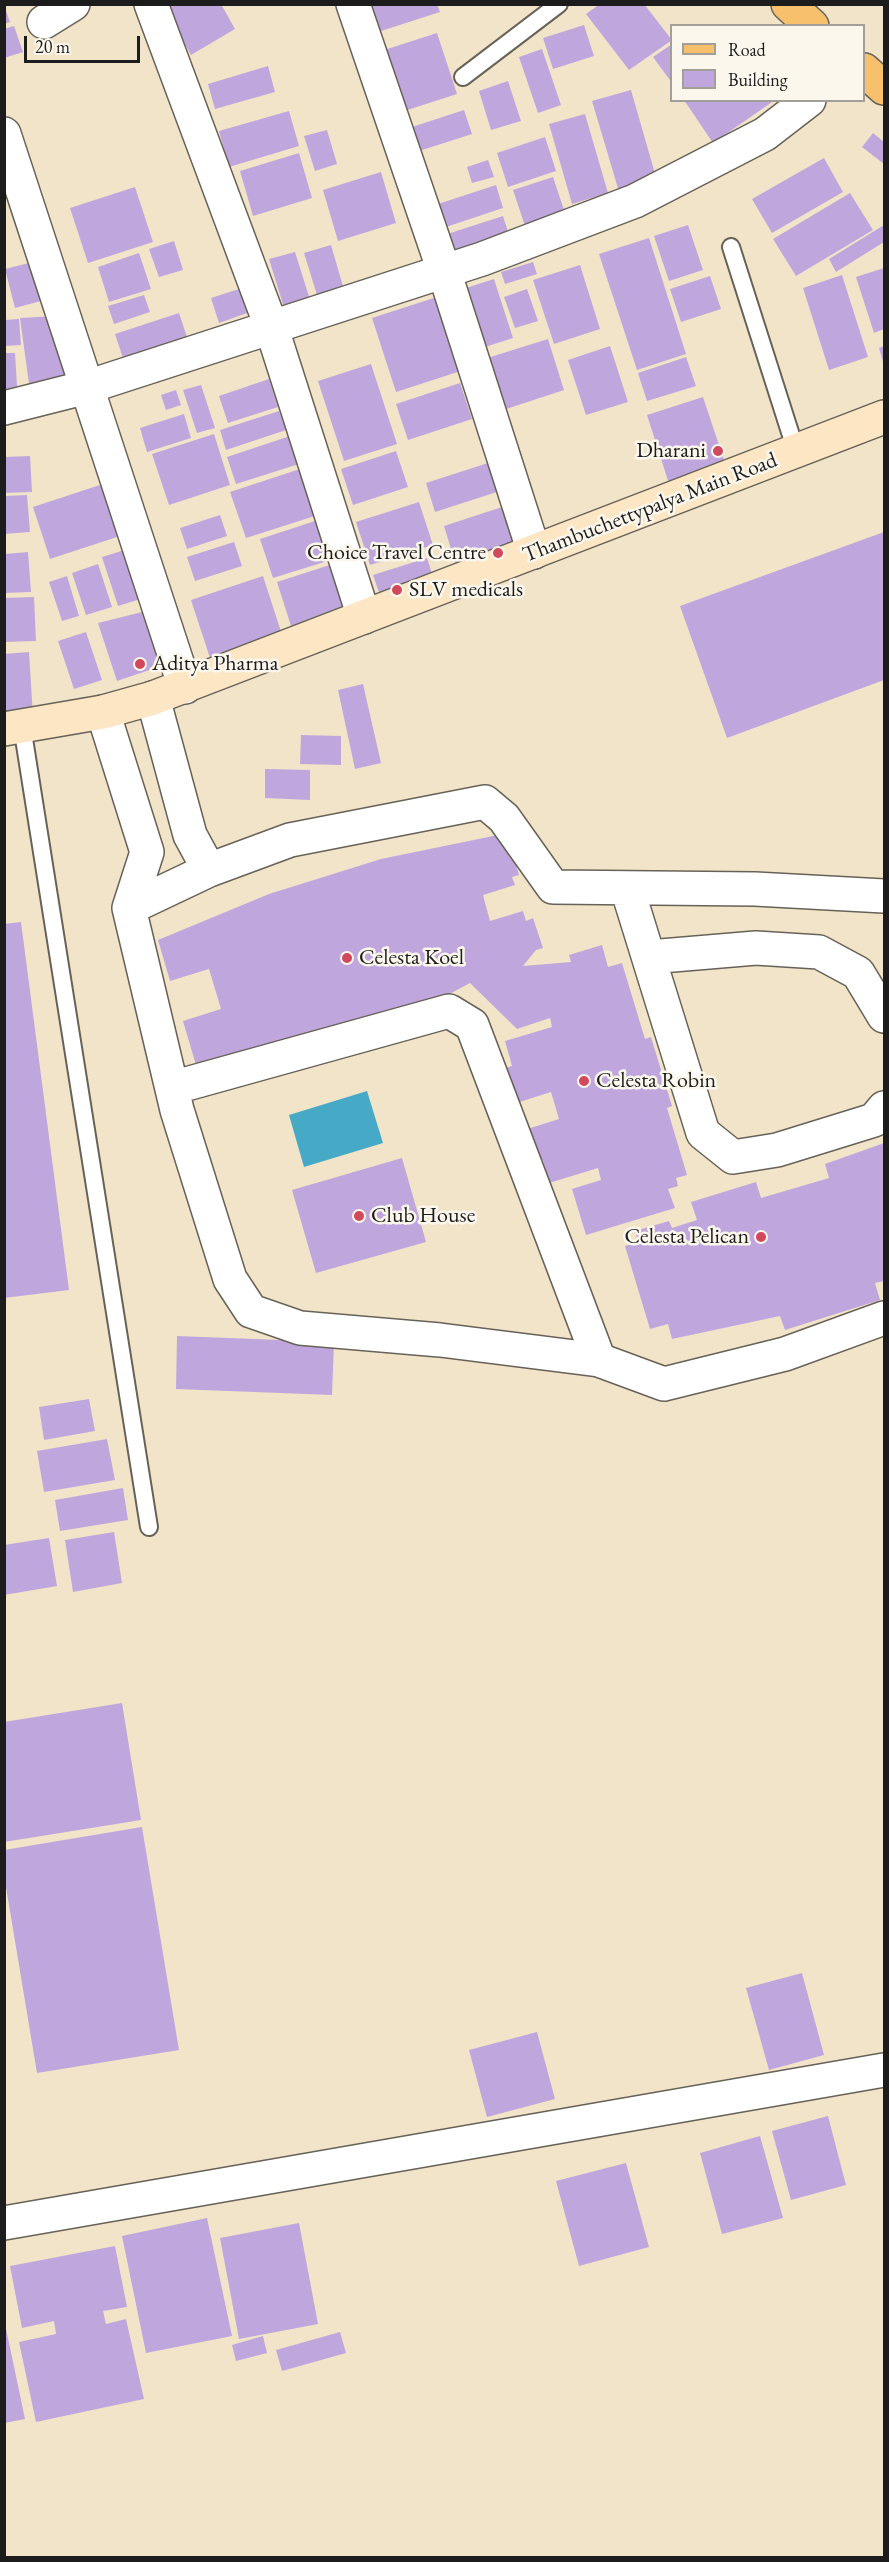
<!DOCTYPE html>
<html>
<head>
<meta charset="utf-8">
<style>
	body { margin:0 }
	#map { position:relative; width:889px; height:2562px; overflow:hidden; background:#f2e4c8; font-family:"EB Garamond",serif }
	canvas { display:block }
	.frame { position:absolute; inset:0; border:6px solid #1c1c1c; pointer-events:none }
	.legend { position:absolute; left:670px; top:24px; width:195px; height:78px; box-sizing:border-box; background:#fbf7ec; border:2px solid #a29f99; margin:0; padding:8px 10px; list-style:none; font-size:18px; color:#1c1c1c }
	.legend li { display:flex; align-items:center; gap:12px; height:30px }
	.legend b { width:30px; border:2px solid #a29f99 }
	.scale { position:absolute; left:24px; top:36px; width:116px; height:27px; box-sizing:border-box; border:3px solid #1c1c1c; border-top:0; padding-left:8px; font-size:18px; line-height:21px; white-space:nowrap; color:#1c1c1c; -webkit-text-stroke:4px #fbf7ec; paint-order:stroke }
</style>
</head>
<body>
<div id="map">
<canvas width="889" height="2562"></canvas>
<div class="frame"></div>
<ul class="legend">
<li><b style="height:8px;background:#f7c06c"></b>Road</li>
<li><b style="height:16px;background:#bfa7de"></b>Building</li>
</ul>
<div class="scale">20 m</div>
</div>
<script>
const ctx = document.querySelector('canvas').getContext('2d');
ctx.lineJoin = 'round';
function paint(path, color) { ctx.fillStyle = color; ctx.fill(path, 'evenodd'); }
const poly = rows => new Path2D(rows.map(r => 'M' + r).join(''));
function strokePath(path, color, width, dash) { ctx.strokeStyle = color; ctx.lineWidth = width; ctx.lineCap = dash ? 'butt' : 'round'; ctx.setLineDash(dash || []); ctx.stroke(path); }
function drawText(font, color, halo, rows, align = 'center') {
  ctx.font = font + ' "EB Garamond",serif'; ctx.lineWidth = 5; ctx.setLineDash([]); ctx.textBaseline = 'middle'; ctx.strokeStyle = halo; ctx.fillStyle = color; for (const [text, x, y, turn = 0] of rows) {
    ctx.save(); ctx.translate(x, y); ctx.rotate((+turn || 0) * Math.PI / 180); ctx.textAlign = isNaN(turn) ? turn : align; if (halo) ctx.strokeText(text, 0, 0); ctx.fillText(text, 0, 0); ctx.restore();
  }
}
paint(poly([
	[367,1091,383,1143,304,1167,289,1115]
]), '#46aac6');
paint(poly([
	[163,4,221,4,235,29,191,55],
	[369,4,437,4,440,12,378,32],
	[600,4,644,4,672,40,629,70,586,14],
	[4,5,10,22,4,24],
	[584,25,594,56,553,69,543,38],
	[14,26,23,52,4,58,4,29],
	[437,33,457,94,395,114,375,53],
	[672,44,672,83,653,57],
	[542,49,561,105,538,113,519,57],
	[268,66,275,92,215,109,208,84],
	[508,81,521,121,491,130,479,91],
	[631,90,658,184,620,195,592,101],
	[684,100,775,100,713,143],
	[464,110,472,134,416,152,409,128],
	[289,111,299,146,229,167,219,131],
	[585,114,608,193,572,204,549,124],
	[327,130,337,164,315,171,304,136],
	[873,133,884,142,884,164,862,147],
	[545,137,556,171,508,187,497,153],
	[299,153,312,198,253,216,240,171],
	[824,158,843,192,772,233,752,199],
	[488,160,494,177,472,183,467,167],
	[381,172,396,223,338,241,323,190],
	[553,177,567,219,527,232,513,190],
	[496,185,503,208,443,228,435,205],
	[135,187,153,242,88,263,70,208],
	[850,193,873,230,796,276,773,239],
	[503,216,511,241,449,261,441,236],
	[688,225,703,270,669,281,654,236],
	[884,225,884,242,836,272,829,259],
	[649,238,686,354,637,370,599,254],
	[174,241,183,270,159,277,149,249],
	[331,245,347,300,321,308,304,253],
	[295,252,312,306,286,314,269,259],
	[139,253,151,289,109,302,98,267],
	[41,260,52,298,15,308,5,269],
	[533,262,537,274,505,284,501,272],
	[580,265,600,329,554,344,533,280],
	[884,268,884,329,874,333,856,277],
	[842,275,868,357,829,370,803,288],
	[710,276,721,309,681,322,670,289],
	[494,279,513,338,485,347,466,288],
	[242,288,250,312,219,323,211,298],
	[527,289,538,321,515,328,504,297],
	[446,294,470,368,396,392,372,318],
	[144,295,150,312,114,324,108,306],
	[179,313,190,346,126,367,115,334],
	[57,316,74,379,30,391,20,318],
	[19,319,21,345,4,346,4,320],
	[548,339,564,390,497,412,481,360],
	[610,346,628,402,586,415,568,360],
	[884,346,884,365,879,348],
	[4,353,15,353,18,402,4,403],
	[686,357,696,386,647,401,638,373],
	[371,364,397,444,344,461,318,381],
	[269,379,278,407,228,423,219,396],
	[460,383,472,419,408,440,396,404],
	[201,385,215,428,197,433,183,390],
	[176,390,181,405,166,410,161,395],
	[703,397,728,472,671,490,647,415],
	[279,411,286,430,226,450,220,430],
	[184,414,191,438,147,452,140,428],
	[214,434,230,485,169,505,152,454],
	[290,436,299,464,236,484,227,457],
	[396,451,408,487,353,505,341,469],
	[30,456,32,492,4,493,4,457],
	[491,462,500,491,435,512,426,483],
	[303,468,318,515,246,538,230,492],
	[109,482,126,534,50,559,33,507],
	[27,495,30,532,4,534,4,496],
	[419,502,433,545,370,565,356,522],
	[502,507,517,553,458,572,444,526],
	[220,515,227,536,187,549,180,528],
	[324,518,337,558,273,578,260,539],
	[884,532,884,680,727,738,680,606],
	[234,542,242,566,195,581,187,557],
	[131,548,147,597,118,606,102,557],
	[28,552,31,592,5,593,5,554],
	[427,558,436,586,383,604,373,575],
	[339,562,354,606,291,626,277,582],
	[98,564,112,607,86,615,72,573],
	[67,576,79,616,62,621,49,582],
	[263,576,284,641,212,664,191,600],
	[34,597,36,641,4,642,4,598],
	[150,610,170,663,117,681,98,623],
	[86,632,102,680,74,689,58,641],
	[29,652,33,716,4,718,4,654],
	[363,684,381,763,355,769,338,690],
	[301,735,341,736,341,765,300,764],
	[265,769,310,770,310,800,265,798],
	[498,835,501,845,509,842,519,875,512,877,515,885,483,895,490,921,523,911,526,921,533,918,543,948,536,950,523,966,571,962,569,955,602,945,608,967,622,963,645,1039,651,1037,672,1106,667,1108,687,1175,676,1178,678,1186,668,1189,675,1208,586,1235,572,1189,601,1180,598,1168,549,1183,543,1160,528,1164,518,1132,559,1119,551,1092,510,1105,500,1070,512,1066,505,1041,552,1027,550,1018,517,1029,470,983,429,1005,196,1065,183,1021,221,1009,209,969,170,981,158,940,269,894,381,859],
	[21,922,69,1290,4,1298,4,924],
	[884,1143,884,1281,875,1283,880,1300,785,1330,780,1316,672,1339,668,1324,650,1329,625,1246,638,1242,635,1231,669,1221,672,1228,697,1220,691,1202,756,1182,761,1198,829,1178,825,1164],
	[402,1158,426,1242,316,1273,292,1190],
	[177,1336,334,1342,332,1395,176,1389],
	[89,1399,95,1431,44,1440,39,1407],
	[107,1439,115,1480,44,1492,37,1451],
	[123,1488,128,1520,60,1531,55,1500],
	[114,1532,122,1583,73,1592,65,1540],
	[49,1538,57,1586,4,1595,4,1545],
	[122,1703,141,1820,4,1842,4,1722],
	[142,1827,179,2050,37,2073,4,1875,4,1850],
	[802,1973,824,2055,769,2070,746,1988],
	[537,2032,555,2099,487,2117,469,2050],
	[828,2116,846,2185,791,2200,772,2131],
	[760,2136,783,2218,722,2234,700,2153],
	[626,2163,649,2247,579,2266,556,2181],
	[207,2218,232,2336,146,2353,122,2236],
	[299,2223,318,2324,239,2339,220,2238],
	[115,2246,127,2307,103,2311,106,2324,126,2319,144,2399,36,2422,19,2342,56,2334,54,2321,22,2328,10,2266],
	[4,2319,25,2419,4,2423],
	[340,2332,346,2353,282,2371,276,2350],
	[263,2336,267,2353,236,2361,232,2345]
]), '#bfa7de');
const service = poly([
	[463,77,559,4],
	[731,247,796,451],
	[22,726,149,1527]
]);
const minor = poly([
	[151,4,271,326,364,617],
	[353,4,444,271,534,552],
	[44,22,73,4],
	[4,134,185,687],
	[4,408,87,387,482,259,635,201,765,134,809,100],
	[153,698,190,835,209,870,290,840,485,802,504,818,553,887,755,889,884,896],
	[103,712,147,852,129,908,177,1110,230,1279,251,1311,300,1328,440,1340,599,1360,664,1384,785,1354,884,1318],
	[627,888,703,1133,733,1157,777,1150,874,1120,884,1108],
	[129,908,209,870],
	[649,957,756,948,819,952,858,973,884,1016],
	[172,1088,449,1011,472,1025,599,1360],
	[4,2223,884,2070]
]);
const secondary = poly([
	[4,729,103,712,153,698,884,417]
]);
const primary = poly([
	[788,4,812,26],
	[864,70,884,88]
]);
strokePath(service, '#676258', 20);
strokePath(minor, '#676258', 36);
strokePath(secondary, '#676258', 36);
strokePath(primary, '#676258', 36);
strokePath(service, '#fff', 16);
strokePath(minor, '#fff', 33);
strokePath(secondary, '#fce6c4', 33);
strokePath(primary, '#f7c06c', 33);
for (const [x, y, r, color] of [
	[718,451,6,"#d1495b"],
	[498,553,6,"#d1495b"],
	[397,590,6,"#d1495b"],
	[140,664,6,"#d1495b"],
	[347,958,6,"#d1495b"],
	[584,1081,6,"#d1495b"],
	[359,1216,6,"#d1495b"],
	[761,1237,6,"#d1495b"]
]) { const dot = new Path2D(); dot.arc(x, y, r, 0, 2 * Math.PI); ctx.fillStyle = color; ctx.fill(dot); strokePath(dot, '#fbf7ec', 2); }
drawText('22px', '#1c1c1c', '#fbf7ec', [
	["Dharani",706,451,"right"],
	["Choice Travel Centre",486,553,"right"],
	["SLV medicals",409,590],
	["Aditya Pharma",152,664],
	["Celesta Koel",359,958],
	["Celesta Robin",596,1081],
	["Club House",371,1216],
	["Celesta Pelican",749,1237,"right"]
], 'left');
drawText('22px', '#1c1c1c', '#fbf7ec', [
	["Thambuchettypalya Main Road",650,508,-21]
]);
</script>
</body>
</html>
